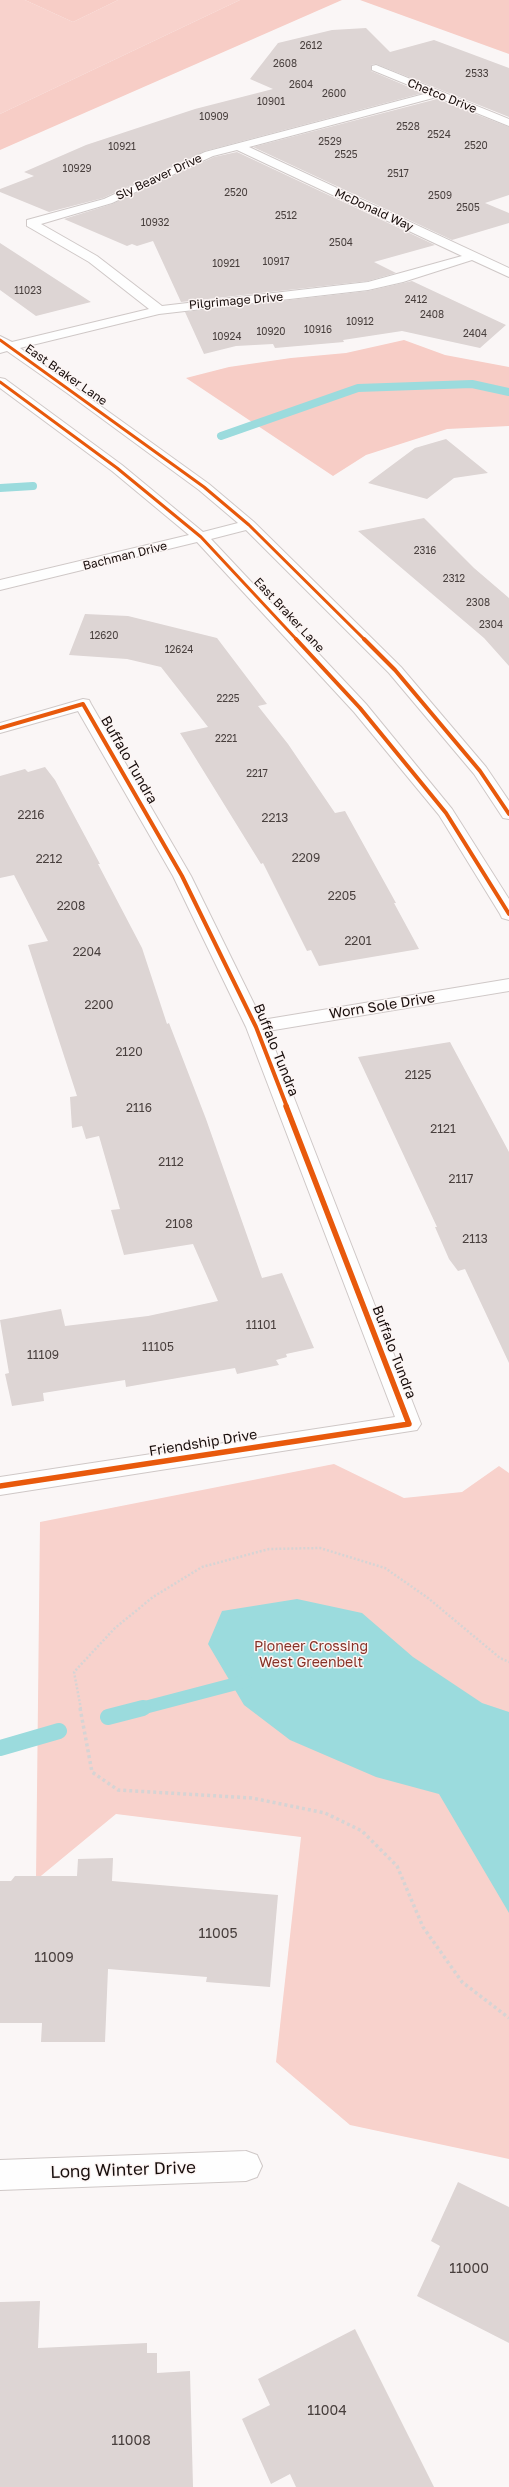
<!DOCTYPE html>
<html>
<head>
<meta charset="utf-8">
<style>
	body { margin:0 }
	canvas { display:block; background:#faf6f6 }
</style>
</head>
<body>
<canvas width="509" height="2487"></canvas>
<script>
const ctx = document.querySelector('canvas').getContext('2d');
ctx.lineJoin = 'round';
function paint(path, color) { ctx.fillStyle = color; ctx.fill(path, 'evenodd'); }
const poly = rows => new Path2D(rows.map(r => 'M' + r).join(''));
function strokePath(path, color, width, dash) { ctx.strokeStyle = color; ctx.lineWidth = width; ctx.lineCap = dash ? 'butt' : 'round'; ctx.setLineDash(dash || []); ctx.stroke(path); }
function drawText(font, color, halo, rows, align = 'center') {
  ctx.font = font + ' "Golos Text",sans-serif'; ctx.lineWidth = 3; ctx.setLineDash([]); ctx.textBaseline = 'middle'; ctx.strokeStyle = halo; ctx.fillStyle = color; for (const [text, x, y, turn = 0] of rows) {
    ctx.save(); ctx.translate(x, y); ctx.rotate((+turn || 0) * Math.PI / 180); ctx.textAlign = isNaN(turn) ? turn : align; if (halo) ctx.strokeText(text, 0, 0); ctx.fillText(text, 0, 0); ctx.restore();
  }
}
paint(poly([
	[0,0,25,0,73,22,118,0,240,0,0,114],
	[334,1464,404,1498,462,1492,499,1466,509,1473,509,2159,350,2125,276,2062,301,1837,116,1814,36,1880,40,1522]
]), '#f8d2cc');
paint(poly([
	[25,0,118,0,73,22],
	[240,0,342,0,0,150,0,114],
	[360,0,509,0,509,54],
	[404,340,445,355,509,367,509,426,447,429,366,455,333,476,186,378,229,367,291,358,346,353]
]), '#f7cdc6');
paint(poly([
	[297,1599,362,1613,413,1657,482,1703,509,1712,509,1913,439,1794,376,1777,290,1740,244,1705,208,1644,222,1611]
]), '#9bdbdd');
strokePath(poly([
	[221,436,358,388,472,384,509,392],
	[0,488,33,486]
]), '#9bdbdd', 8);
strokePath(poly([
	[139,1709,246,1681]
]), '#9bdbdd', 13);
strokePath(poly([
	[108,1717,143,1708],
	[0,1748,59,1731]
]), '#9bdbdd', 16);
paint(poly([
	[366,28,390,52,434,40,509,68,509,117,376,64,371,65,371,71,423,93,205,151,103,198,49,212,0,192,0,189,34,176,24,172,86,145,195,109,273,89,250,79,278,43,332,30],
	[437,99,509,127,509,195,485,203,509,213,509,223,452,240,253,147],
	[237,152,435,245,374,262,396,273,368,281,181,302,153,241,137,246,132,244,127,246,64,219,112,204,214,157],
	[0,243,91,302,36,316,0,290],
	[412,281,506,325,480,348,402,331,343,340,344,342,275,348,273,344,236,346,204,354,185,312,368,291],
	[446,439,488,473,454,478,427,499,368,483,415,448],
	[424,518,474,568,509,598,509,666,484,638,358,531],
	[85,614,128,616,217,638,267,704,258,706,288,744,335,813,345,811,396,903,394,903,419,949,319,966,311,950,307,951,263,863,261,864,180,733,208,727,161,667,127,659,69,655],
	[45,767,55,780,100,864,98,864,142,948,167,1024,169,1023,206,1119,262,1278,282,1273,314,1348,286,1354,287,1357,276,1360,279,1365,237,1374,235,1368,126,1387,125,1380,43,1393,44,1401,12,1406,5,1374,9,1373,0,1320,61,1309,65,1326,148,1316,218,1301,193,1244,124,1255,111,1210,120,1209,99,1136,86,1139,82,1126,72,1128,70,1097,77,1096,28,945,48,941,14,875,0,878,0,776,25,769,28,772],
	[450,1042,509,1152,509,1363,465,1269,458,1271,449,1259,435,1227,437,1227,358,1057],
	[113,1858,112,1881,278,1895,270,1987,206,1982,207,1977,108,1969,105,2042,41,2042,42,2023,0,2023,0,1881,11,1881,15,1876,77,1876,78,1859],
	[458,2182,509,2207,509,2343,417,2296,440,2246,431,2241],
	[40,2301,38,2348,147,2343,147,2353,157,2353,157,2373,190,2371,193,2487,0,2487,0,2302],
	[355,2329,434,2487,296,2487,290,2474,271,2484,242,2419,270,2405,258,2379]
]), '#ddd5d4');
const minor = poly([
	[376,65,509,119,509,126,437,97,249,147,509,268,509,277,472,260,403,282,368,290,159,314,20,348,209,484,254,522,401,667,486,767,509,801,509,819,503,818,474,774,389,673,246,530,211,539,366,704,452,809,509,899,509,920,502,918,500,914,439,815,354,712,197,542,0,590,0,580,189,535,112,471,0,388,0,378,5,379,122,465,203,532,238,523,199,490,67,393,7,351,0,353,0,336,12,342,149,309,89,262,27,226,27,220,104,199,205,152,428,93,372,70,372,66,376,65],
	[237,150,462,256,368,282,162,306,97,256,41,224,112,203,213,156,237,150],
	[83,699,89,700,91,704,191,876,262,1020,509,979,509,991,268,1031,421,1424,417,1430,0,1495,0,1477,395,1417,246,1027,173,876,78,711,0,733,0,723,83,699],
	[246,2151,257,2155,262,2166,257,2177,246,2181,0,2190,0,2160,246,2151]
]);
strokePath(minor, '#cfc8c7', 2);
strokePath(poly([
	[81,1709,74,1672,115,1628,153,1597,202,1567,269,1549,320,1548,385,1568,428,1598,500,1658,509,1662]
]), '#d6d4d4', 2.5, [2, 2]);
strokePath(poly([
	[80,1708,92,1772,118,1790,252,1798,325,1813,362,1831,397,1866,423,1927,462,1982,509,2018]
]), '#d6d4d4', 3.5, [3, 3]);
paint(minor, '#fefefe');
strokePath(poly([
	[0,340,204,487,249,525,365,640],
	[0,382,117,468,201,537,297,640]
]), '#e8590c', 3);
strokePath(poly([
	[296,639,360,708,446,813,509,914],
	[364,639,395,670,480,771,509,814],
	[0,728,83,704,182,876,256,1027,287,1107]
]), '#e8590c', 4);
strokePath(poly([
	[0,1486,409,1424,286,1106]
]), '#e8590c', 5.5);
drawText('10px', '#483f3d', null, [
	["2612",311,46],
	["2608",285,64],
	["2533",477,74],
	["2604",301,85],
	["2600",334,94],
	["10901",271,102],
	["10909",214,117],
	["2528",408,127],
	["2524",439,135],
	["2529",330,142],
	["2520",476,146],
	["10921",122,147],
	["2525",346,155],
	["10929",77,169],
	["2517",398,174],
	["2520",236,193],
	["2509",440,196],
	["2505",468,208],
	["2512",286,216],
	["10932",155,223],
	["2504",341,243],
	["10917",276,262],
	["10921",226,264],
	["11023",28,291],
	["2412",416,300],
	["2408",432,315],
	["10912",360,322],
	["10916",318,330],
	["10920",271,332],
	["2404",475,334],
	["10924",227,337],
	["2316",425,551],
	["2312",454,579],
	["2308",478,603],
	["2304",491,625],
	["12620",104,636],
	["12624",179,650],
	["2225",228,699],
	["2221",226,739],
	["2217",257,774]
]);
drawText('12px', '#170d0b', '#fcf5f4', [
	["Chetco Drive",442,96,22],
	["Sly Beaver Drive",159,177,-25],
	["McDonald Way",374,210,25],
	["Pilgrimage Drive",236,301,-5],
	["East Braker Lane",66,375,35],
	["Bachman Drive",125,556,-14],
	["East Braker Lane",289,615,47]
]);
drawText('12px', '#483f3d', null, [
	["2216",31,815],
	["2213",275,818],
	["2209",306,858],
	["2212",49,859],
	["2205",342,896],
	["2208",71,906],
	["2201",358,941],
	["2204",87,952],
	["2200",99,1005],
	["2120",129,1052],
	["2125",418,1075],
	["2116",139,1108],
	["2121",443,1129],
	["2112",171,1162],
	["2117",461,1179],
	["2108",179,1224],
	["2113",475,1239],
	["11101",261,1325],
	["11105",158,1347],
	["11109",43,1355]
]);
drawText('14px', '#170d0b', '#fcf5f4', [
	["Buffalo Tundra",129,760,60],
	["Worn Sole Drive",382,1006,-9],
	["Buffalo Tundra",276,1050,68],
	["Buffalo Tundra",394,1352,69],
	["Friendship Drive",203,1443,-9]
]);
drawText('14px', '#863126', '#fcf5f4', [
	["Pioneer Crossing",311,1647],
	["West Greenbelt",311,1663]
]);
drawText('14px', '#483f3d', null, [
	["11005",218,1934],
	["11009",54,1958],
	["11000",469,2269],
	["11004",327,2411],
	["11008",131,2441]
]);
drawText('17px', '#170d0b', '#fcf5f4', [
	["Long Winter Drive",123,2170,-2]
]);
</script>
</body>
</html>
